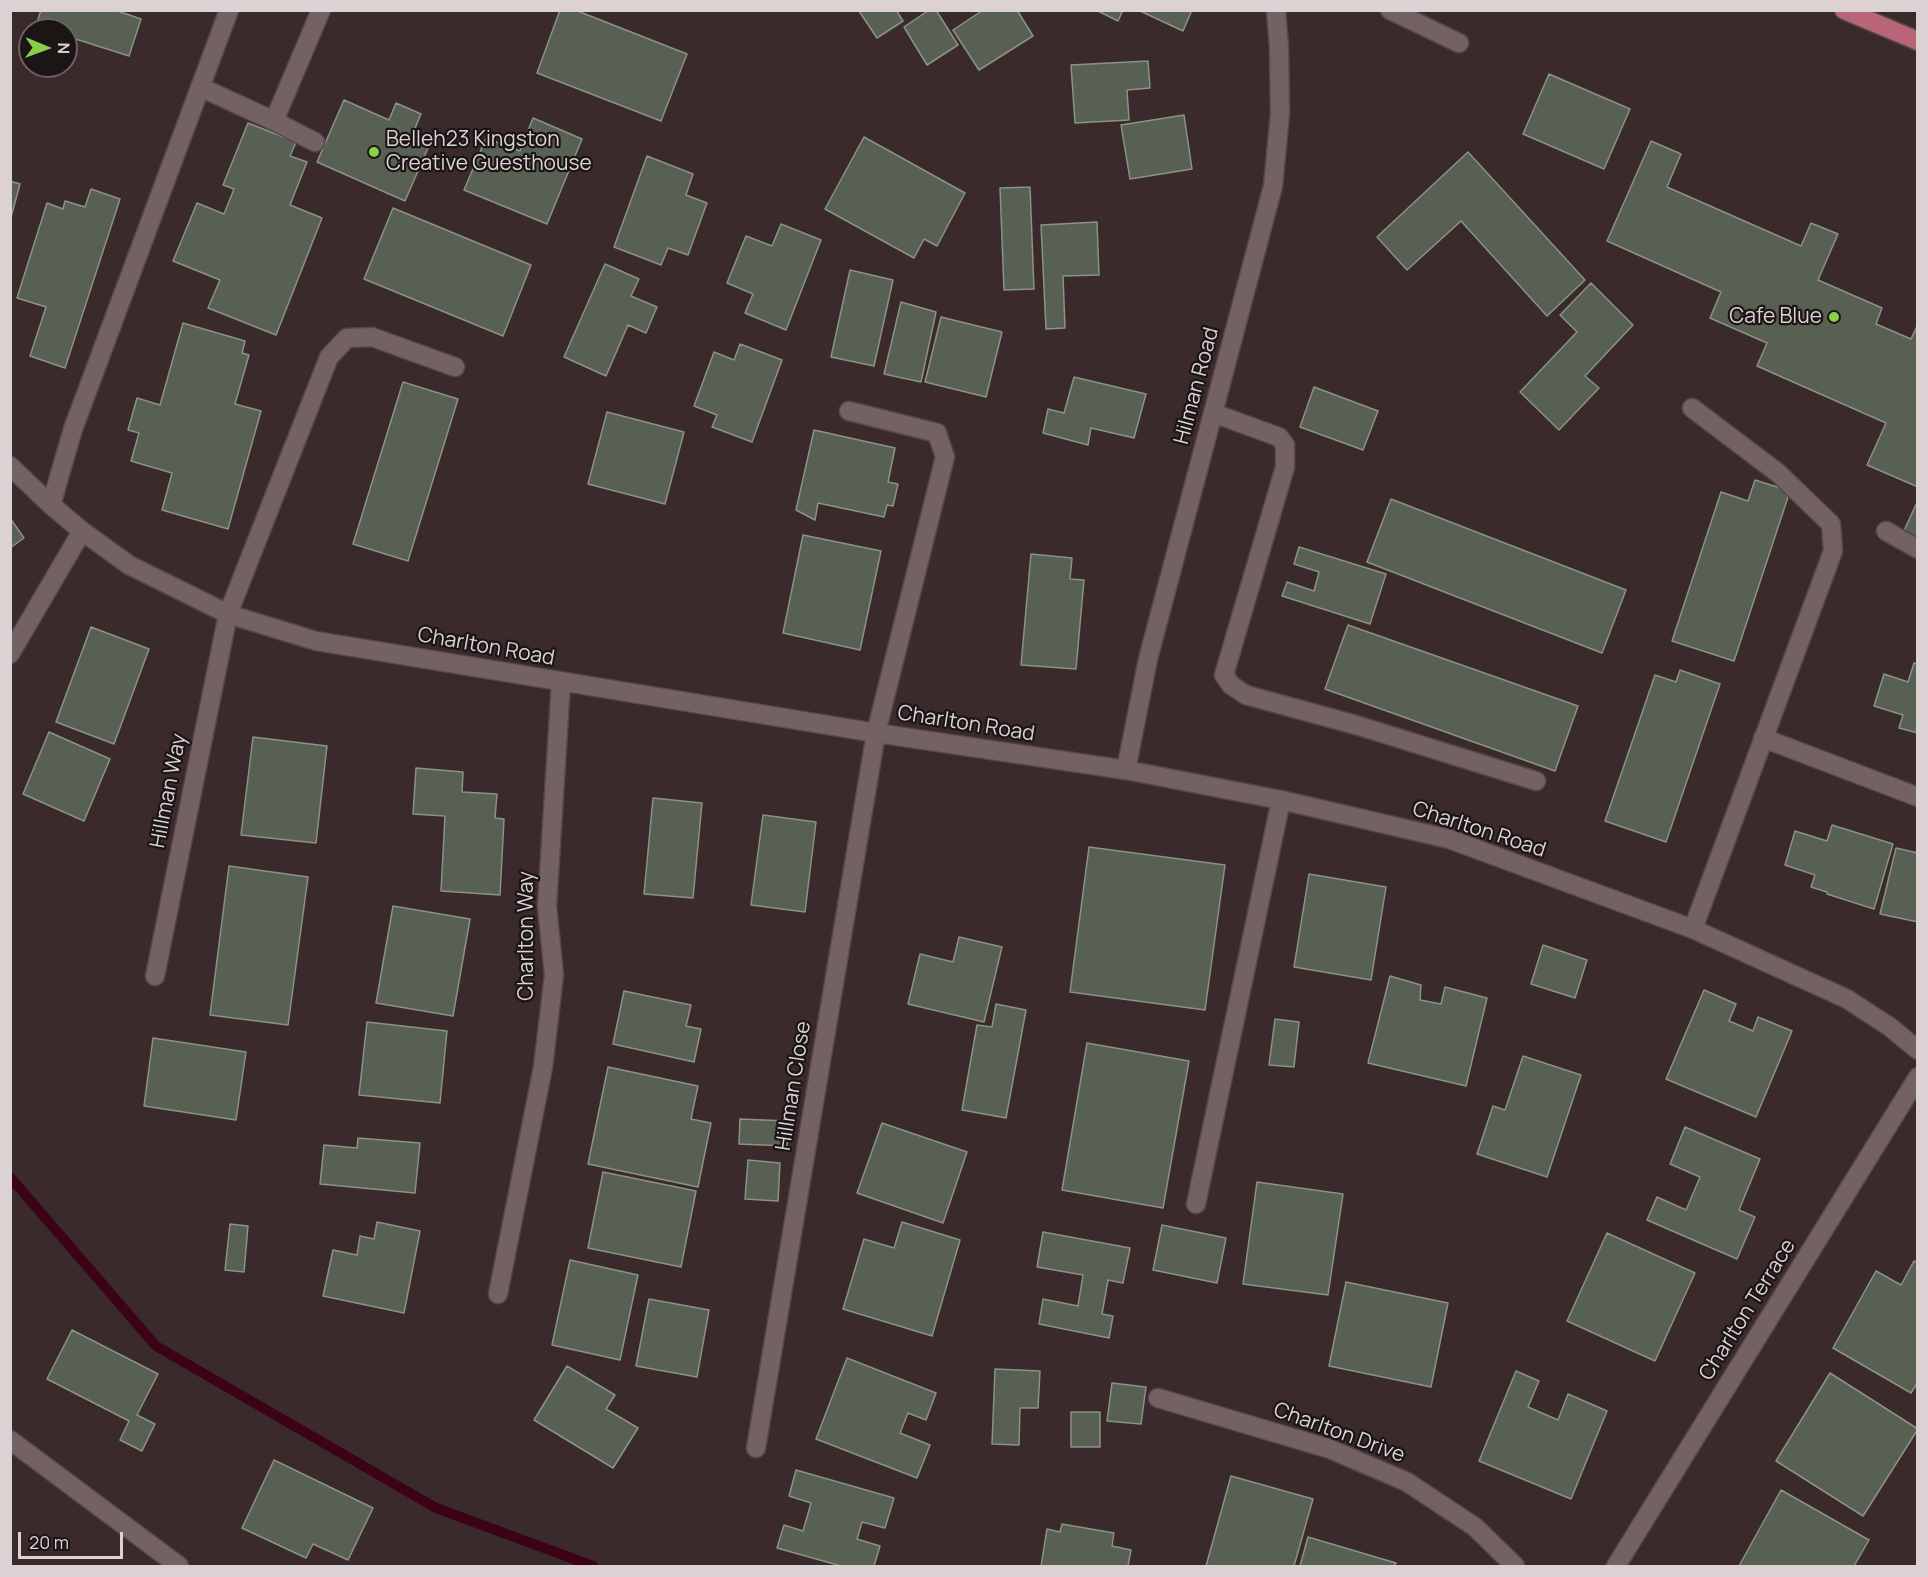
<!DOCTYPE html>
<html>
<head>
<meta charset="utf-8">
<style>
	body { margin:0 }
	#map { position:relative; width:1928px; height:1577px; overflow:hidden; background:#3a2a2c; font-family:Manrope,sans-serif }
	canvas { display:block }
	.frame { position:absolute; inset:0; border:12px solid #dcd2d3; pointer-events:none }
	.north { position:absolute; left:18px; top:18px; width:60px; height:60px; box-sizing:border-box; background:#1c1516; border:2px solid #696162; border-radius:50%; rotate:91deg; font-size:16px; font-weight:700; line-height:24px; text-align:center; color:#dcd2d3 }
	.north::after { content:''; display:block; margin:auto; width:21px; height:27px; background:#88cf4a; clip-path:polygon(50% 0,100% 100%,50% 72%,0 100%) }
	.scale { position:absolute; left:18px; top:1532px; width:105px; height:27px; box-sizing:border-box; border:3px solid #dcd2d3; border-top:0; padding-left:8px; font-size:18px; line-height:21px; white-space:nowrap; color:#dcd2d3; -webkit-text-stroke:4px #1c1516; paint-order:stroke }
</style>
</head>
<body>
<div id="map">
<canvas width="1928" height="1577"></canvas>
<div class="frame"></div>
<div class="north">N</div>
<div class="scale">20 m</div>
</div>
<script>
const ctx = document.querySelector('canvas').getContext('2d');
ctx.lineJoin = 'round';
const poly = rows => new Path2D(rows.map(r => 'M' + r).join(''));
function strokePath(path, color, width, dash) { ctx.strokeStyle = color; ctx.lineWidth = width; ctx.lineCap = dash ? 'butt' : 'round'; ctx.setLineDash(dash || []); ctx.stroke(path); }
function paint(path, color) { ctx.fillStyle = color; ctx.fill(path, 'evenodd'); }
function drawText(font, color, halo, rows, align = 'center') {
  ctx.font = font + ' Manrope,sans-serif'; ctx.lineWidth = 4.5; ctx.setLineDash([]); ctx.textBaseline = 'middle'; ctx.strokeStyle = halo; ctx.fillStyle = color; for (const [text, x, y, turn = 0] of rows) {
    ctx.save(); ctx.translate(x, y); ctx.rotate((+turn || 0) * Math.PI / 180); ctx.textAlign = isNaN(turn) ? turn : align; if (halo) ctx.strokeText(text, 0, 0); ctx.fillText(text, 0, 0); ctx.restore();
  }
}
strokePath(poly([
	[10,1177,156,1346,436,1508,593,1566]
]), '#3c0215', 10);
const building = poly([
	[41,10,115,10,141,19,129,56,66,36,66,30,47,30,36,26,41,10],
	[560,10,575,10,687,54,661,121,537,73,560,10],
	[896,10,903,21,877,38,859,11,896,10],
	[929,10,936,10,958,45,927,65,904,27,929,10],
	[983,10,1017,10,1033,36,979,70,953,30,983,10],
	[1096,10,1123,10,1118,21,1096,10],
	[1138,10,1192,10,1183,31,1138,10],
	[1148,61,1150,88,1127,90,1129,120,1075,123,1071,65,1148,61],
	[1549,74,1630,109,1604,169,1523,134,1549,74],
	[344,100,389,120,396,103,421,114,413,133,431,141,405,201,317,162,344,100],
	[1184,115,1192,169,1130,179,1121,125,1184,115],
	[533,118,582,139,547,224,464,190,486,138,520,151,533,118],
	[248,123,296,142,290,156,307,162,290,205,322,218,276,335,208,308,220,280,173,261,197,203,224,214,234,189,223,185,248,123],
	[864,137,965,193,937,246,924,239,914,258,825,209,864,137],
	[1651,141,1681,154,1667,187,1801,246,1811,223,1838,234,1818,280,1882,308,1876,324,1911,339,1918,324,1918,487,1867,465,1886,423,1757,366,1767,343,1710,318,1721,292,1607,241,1651,141],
	[1468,152,1585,280,1547,316,1461,221,1407,270,1377,237,1468,152],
	[647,156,693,174,686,195,707,203,688,255,668,248,661,265,614,247,647,156],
	[10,181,20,184,10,221,10,181],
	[1030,187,1034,289,1004,290,1000,188,1030,187],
	[91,189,120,199,65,368,30,356,46,307,17,298,47,203,63,209,65,201,85,207,91,189],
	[393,208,531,265,503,336,364,279,393,208],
	[1097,222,1099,275,1063,276,1065,328,1046,329,1041,225,1097,222],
	[781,224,821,240,786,330,745,313,753,294,727,283,746,236,772,246,781,224],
	[605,264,639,279,631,296,657,307,646,333,628,325,606,376,564,357,605,264],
	[850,270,893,280,874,366,831,357,850,270],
	[1591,283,1633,325,1585,376,1599,388,1559,430,1520,392,1577,332,1560,315,1591,283],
	[901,302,936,312,921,382,884,374,901,302],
	[941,317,1002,332,986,397,925,382,941,317],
	[183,323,245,341,242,353,249,355,235,404,261,411,228,529,162,510,172,473,131,461,139,433,128,430,137,398,160,405,183,323],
	[740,344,782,360,752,442,712,427,717,415,694,406,714,352,734,360,740,344],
	[1074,377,1146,394,1134,438,1091,428,1088,445,1043,433,1048,409,1064,413,1074,377],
	[403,382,458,399,408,561,353,544,403,382],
	[1314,387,1378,411,1363,450,1300,427,1314,387],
	[607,412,684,432,665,504,588,484,607,412],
	[814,430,895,448,888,482,898,484,893,506,887,505,884,517,818,503,815,520,796,510,814,430],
	[1755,480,1790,491,1734,661,1672,641,1721,492,1748,501,1755,480],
	[1391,499,1626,590,1602,653,1367,562,1391,499],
	[1918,500,1918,539,1903,533,1918,500],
	[10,518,24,538,10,548,10,518],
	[803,535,881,551,860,650,783,633,803,535],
	[1299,547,1386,574,1370,624,1282,596,1287,582,1314,591,1319,572,1294,564,1299,547],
	[1031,554,1072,558,1070,579,1084,580,1076,669,1021,665,1031,554],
	[1348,625,1578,706,1555,771,1325,689,1348,625],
	[91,627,149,649,114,744,56,722,91,627],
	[1914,663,1918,664,1918,733,1899,728,1903,715,1874,706,1884,674,1908,682,1914,663],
	[1680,670,1720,684,1666,842,1605,821,1655,675,1676,682,1680,670],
	[49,732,110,759,84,821,23,794,49,732],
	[253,737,327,746,316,843,241,835,253,737],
	[416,768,463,772,462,792,497,794,495,818,504,819,500,895,441,891,445,816,413,814,416,768],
	[653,798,702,803,693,898,644,894,653,798],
	[763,815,816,822,805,912,751,905,763,815],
	[1832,825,1893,844,1874,909,1827,894,1827,892,1811,887,1815,875,1785,865,1795,831,1827,841,1832,825],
	[1089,847,1225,865,1205,1010,1070,992,1089,847],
	[1896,848,1918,853,1918,922,1880,914,1896,848],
	[229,866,308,877,288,1025,210,1015,229,866],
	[1309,874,1386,887,1371,980,1294,967,1309,874],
	[393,906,470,919,453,1016,376,1003,393,906],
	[959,937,1002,947,984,1022,908,1004,920,954,953,962,959,937],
	[1543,945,1587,960,1575,998,1531,984,1543,945],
	[1390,976,1421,985,1420,1000,1441,1004,1445,987,1487,998,1466,1086,1368,1063,1390,976],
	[1704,990,1736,1004,1729,1021,1753,1031,1758,1017,1792,1031,1756,1117,1666,1079,1704,990],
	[624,991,691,1005,686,1026,701,1029,694,1062,613,1044,624,991],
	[996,1004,1026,1010,1006,1118,962,1110,977,1025,992,1027,996,1004],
	[1275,1019,1299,1022,1294,1067,1269,1065,1275,1019],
	[367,1022,447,1031,440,1103,359,1095,367,1022],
	[153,1038,246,1052,236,1120,144,1106,153,1038],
	[1087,1043,1189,1061,1163,1208,1062,1190,1087,1043],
	[1523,1056,1581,1075,1547,1177,1477,1154,1493,1106,1505,1110,1523,1056],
	[608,1067,698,1086,691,1119,711,1123,698,1187,588,1164,608,1067],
	[740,1119,788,1121,787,1146,739,1144,740,1119],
	[882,1123,967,1152,943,1223,857,1193,882,1123],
	[1685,1127,1760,1159,1739,1210,1755,1217,1737,1259,1647,1220,1657,1197,1686,1210,1700,1177,1670,1164,1685,1127],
	[358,1138,420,1143,415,1193,320,1184,324,1145,357,1148,358,1138],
	[748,1160,780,1163,778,1201,745,1199,748,1160],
	[603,1172,696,1191,681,1267,588,1248,603,1172],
	[1257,1182,1343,1194,1328,1295,1243,1284,1257,1182],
	[377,1222,420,1231,404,1313,323,1296,333,1250,357,1255,360,1236,374,1239,377,1222],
	[902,1222,960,1240,932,1336,843,1309,864,1239,894,1248,902,1222],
	[230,1224,248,1226,244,1272,225,1270,230,1224],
	[1162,1225,1226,1238,1217,1283,1153,1270,1162,1225],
	[1043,1232,1130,1248,1123,1283,1108,1280,1102,1314,1113,1316,1109,1338,1039,1324,1043,1299,1078,1306,1083,1275,1037,1267,1043,1232],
	[1607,1233,1695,1273,1655,1361,1567,1321,1607,1233],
	[570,1260,638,1275,620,1360,552,1345,570,1260],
	[1914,1261,1918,1263,1918,1382,1911,1393,1833,1348,1876,1271,1901,1285,1914,1261],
	[1346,1282,1448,1303,1431,1387,1329,1366,1346,1282],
	[649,1299,709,1310,697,1377,636,1366,649,1299],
	[72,1330,158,1374,137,1415,155,1424,142,1451,120,1440,129,1421,47,1379,72,1330],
	[847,1358,936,1393,926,1420,908,1413,900,1433,930,1445,917,1478,816,1439,847,1358],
	[567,1366,615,1395,606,1409,638,1428,613,1468,534,1420,567,1366],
	[995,1369,1040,1371,1038,1408,1020,1408,1019,1445,992,1444,995,1369],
	[1516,1371,1539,1381,1528,1407,1558,1420,1568,1394,1607,1411,1571,1499,1479,1461,1516,1371],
	[1830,1373,1918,1429,1863,1516,1776,1461,1830,1373],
	[1112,1383,1146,1387,1141,1424,1107,1421,1112,1383],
	[1071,1412,1100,1412,1100,1447,1071,1447,1071,1412],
	[274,1460,373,1508,348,1560,313,1544,306,1558,242,1528,274,1460],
	[796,1470,894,1498,885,1528,862,1522,857,1539,880,1546,874,1566,841,1566,777,1548,784,1525,803,1531,811,1503,789,1496,796,1470],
	[1231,1476,1313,1499,1294,1566,1206,1566,1231,1476],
	[1781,1490,1869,1540,1854,1566,1739,1566,1781,1490],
	[1062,1524,1114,1533,1112,1546,1131,1550,1128,1566,1041,1566,1047,1529,1060,1532,1062,1524],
	[1308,1537,1396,1563,1394,1566,1300,1566,1308,1537]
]);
paint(building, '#586053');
strokePath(building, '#8a9384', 1.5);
const minor = poly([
	[1390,10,1459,43],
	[200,87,274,121,315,142],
	[274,121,321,10],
	[1692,408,1778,473,1831,524,1833,551,1693,929],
	[1213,413,1279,437,1285,445,1285,467,1224,675,1231,685,1246,695,1356,725,1536,781],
	[10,466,51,505,82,531,129,565,228,614,316,641,876,733,1126,770,1281,800,1449,839,1693,929,1847,999,1890,1027,1918,1050],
	[51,505,73,429,229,10],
	[1886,531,1918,549],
	[10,654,82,531],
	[1763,738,1918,797],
	[1126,770,1148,659,1273,186,1280,114,1279,47,1276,10],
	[155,976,228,614,329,357,347,338,372,337,455,367],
	[1196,1204,1281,800],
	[498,1294,543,1067,554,975,547,906,561,682],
	[1158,1398,1330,1449,1407,1482,1475,1527,1515,1566],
	[10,1440,179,1566],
	[756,1448,876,733,945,457,937,433,849,411],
	[1616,1566,1918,1077]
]);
const major = poly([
	[1844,10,1918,41]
]);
strokePath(minor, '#55484a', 21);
strokePath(major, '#55484a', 21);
strokePath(minor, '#746164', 18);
strokePath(major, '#b76577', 18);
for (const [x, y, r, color] of [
	[374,152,6,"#88cf4a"],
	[1834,317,6,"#88cf4a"]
]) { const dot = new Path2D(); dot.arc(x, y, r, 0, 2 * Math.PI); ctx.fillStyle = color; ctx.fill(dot); strokePath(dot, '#1c1516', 2); }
drawText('21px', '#dcd2d3', '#1c1516', [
	["Belleh23 Kingston",386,140],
	["Creative Guesthouse",386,164],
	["Cafe Blue",1822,317,"right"]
], 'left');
drawText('21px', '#dcd2d3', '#1c1516', [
	["Hilman Road",1197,386,-75],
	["Charlton Road",486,647,10],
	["Charlton Road",966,724,9],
	["Hillman Way",169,791,-79],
	["Charlton Road",1479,830,18],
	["Charlton Way",527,936,-90],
	["Hillman Close",794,1086,-81],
	["Charlton Terrace",1748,1310,-58],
	["Charlton Drive",1339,1433,20]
]);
</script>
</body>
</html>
